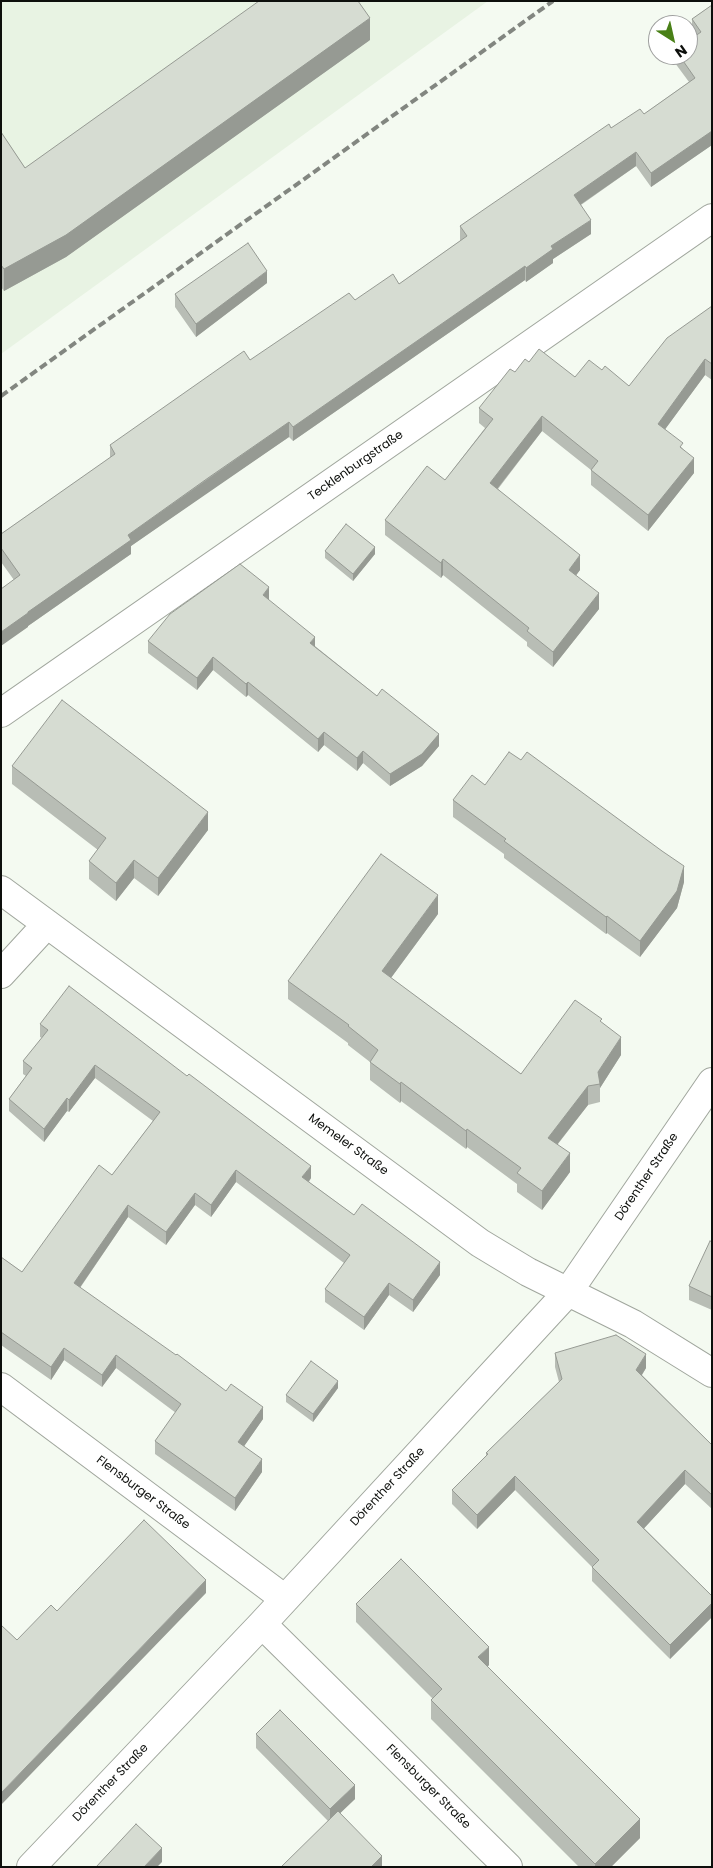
<!DOCTYPE html>
<html>
<head>
<meta charset="utf-8">
<style>
	body { margin:0 }
	#map { position:relative; width:713px; height:1868px; overflow:hidden; background:#f4faf1; font-family:Poppins,sans-serif }
	canvas { display:block }
	.frame { position:absolute; inset:0; border:2px solid #0d0f0c; pointer-events:none }
	.north { position:absolute; left:648px; top:15px; width:50px; height:50px; box-sizing:border-box; background:#fff; border:1px solid #9e9f9e; border-radius:50%; rotate:145deg; font-size:14px; font-weight:700; line-height:20px; text-align:center; color:#0d0f0c }
	.north::after { content:''; display:block; margin:auto; width:18px; height:22px; background:#498017; clip-path:polygon(50% 0,100% 100%,50% 72%,0 100%) }
</style>
</head>
<body>
<div id="map">
<canvas width="713" height="1868"></canvas>
<div class="frame"></div>
<div class="north">N</div>
</div>
<script>
const ctx = document.querySelector('canvas').getContext('2d');
ctx.lineJoin = 'round';
function paint(path, color) { ctx.fillStyle = color; ctx.fill(path, 'evenodd'); }
const poly = rows => new Path2D(rows.map(r => 'M' + r).join(''));
function strokePath(path, color, width, dash) { ctx.strokeStyle = color; ctx.lineWidth = width; ctx.lineCap = dash ? 'butt' : 'round'; ctx.setLineDash(dash || []); ctx.stroke(path); }
function drawText(font, color, halo, rows, align = 'center') {
  ctx.font = font + ' Poppins,sans-serif'; ctx.lineWidth = 5; ctx.setLineDash([]); ctx.textBaseline = 'middle'; ctx.strokeStyle = halo; ctx.fillStyle = color; for (const [text, x, y, turn = 0] of rows) {
    ctx.save(); ctx.translate(x, y); ctx.rotate((+turn || 0) * Math.PI / 180); ctx.textAlign = isNaN(turn) ? turn : align; if (halo) ctx.strokeText(text, 0, 0); ctx.fillText(text, 0, 0); ctx.restore();
  }
}
paint(poly([
	[1,1,488,1,1,354]
]), '#e8f3e3');
const street = poly([
	[1,713,712,218],
	[1,890,480,1243,528,1272,633,1324,712,1373],
	[1,974,47,924],
	[1,1387,285,1599],
	[262,1624,508,1867],
	[31,1867,262,1624,568,1292,712,1082]
]);
strokePath(street, '#a0a69d', 30);
strokePath(street, '#fff', 28);
strokePath(poly([
	[1,396,553,1]
]), '#828680', 4, [8, 4]);
paint(poly([
	[712,5,712,145,651,187,636,166,581,205,591,234,553,259,553,263,526,282,525,280,293,441,289,437,208,492,131,546,131,554,28,626,28,627,14,580,1,562,1,534,110,458,110,445,250,360,355,300,399,284,460,241,460,226,611,128,644,114,689,82,675,63,675,55,688,55,694,37,692,34,692,19],
	[370,40,66,257,4,291,1,287,1,132,25,168],
	[267,283,196,337,175,307,175,294],
	[712,306,712,380,705,375,665,429,683,449,694,473,648,531,591,485,591,470,542,431,498,489,580,570,576,575,599,609,553,667,527,646,527,642,443,575,441,578,385,535,385,520,445,480,485,428,479,423,479,408,515,372,529,362,575,377,602,370,629,386],
	[325,551,375,554,353,581,325,558],
	[269,599,269,600,315,646,439,746,422,766,390,786,363,763,357,771,324,745,318,752,248,695,246,697,213,670,197,690,148,653,148,641],
	[12,766,208,830,158,896,134,878,116,901,89,879,89,861,98,850,12,784],
	[485,785,684,882,677,908,640,957,607,933,606,934,504,858,504,854,453,817,453,800],
	[438,914,391,978,521,1074,602,1023,621,1055,600,1088,600,1102,588,1105,558,1144,570,1172,542,1210,517,1192,517,1184,467,1147,466,1149,401,1101,400,1103,370,1080,370,1062,348,1045,348,1043,288,999,288,981],
	[40,1024,311,1178,309,1182,354,1215,440,1275,413,1312,389,1295,364,1330,325,1302,325,1289,344,1263,236,1182,211,1217,195,1205,166,1245,128,1217,80,1288,263,1419,244,1446,262,1472,235,1511,155,1454,155,1441,176,1413,116,1368,102,1387,64,1360,51,1380,1,1345,1,1257,22,1272,112,1175,153,1121,95,1078,69,1112,67,1111,44,1142,9,1111,9,1099,26,1076,23,1074,23,1061,42,1038,40,1037],
	[712,1242,712,1310,689,1300,689,1286],
	[555,1353,646,1368,642,1375,712,1445,712,1509,685,1484,644,1528,712,1596,712,1617,670,1659,592,1581,592,1567,515,1490,477,1529,452,1504,452,1490,486,1456,486,1453,559,1382,555,1367],
	[338,1388,313,1422,286,1402,286,1395],
	[356,1604,489,1665,487,1667,640,1838,611,1867,579,1867,431,1719,431,1700,433,1699,356,1622],
	[256,1734,355,1799,340,1813,382,1867,328,1821,256,1748]
]), '#b8bdb5');
paint(poly([
	[370,18,370,40,66,257,4,291,4,269],
	[712,131,712,145,651,187,651,173],
	[636,152,636,166,574,209,574,195],
	[591,220,591,234,553,259,553,263,526,282,526,268,551,246],
	[525,266,525,280,293,441,293,427],
	[267,271,267,283,196,337,196,324],
	[705,359,705,375,658,439,658,424],
	[542,416,542,431,490,498,490,483],
	[289,422,289,437,131,546,131,554,28,626,28,627,1,646,1,632,128,535],
	[694,458,694,473,648,531,648,515],
	[375,547,375,554,353,581,353,574],
	[580,555,580,570,569,585,569,570],
	[443,559,443,575,441,578,441,563],
	[269,587,269,599,263,608,263,595],
	[599,593,599,609,553,667,553,652],
	[315,637,315,649,310,643],
	[213,657,213,670,197,690,197,678],
	[248,682,248,695,246,697,246,684],
	[324,732,324,745,318,752,318,739],
	[439,734,439,746,422,766,390,786,390,774],
	[363,751,363,763,357,771,357,758],
	[208,812,208,830,158,896,158,878],
	[134,860,134,878,116,901,116,883],
	[684,866,684,882,677,908,640,957,640,941],
	[438,895,438,914,382,990,382,971],
	[607,916,607,933,606,934,606,917],
	[621,1037,621,1055,600,1088,598,1072],
	[95,1065,95,1078,69,1112,69,1100],
	[401,1082,401,1101,400,1103,400,1084],
	[588,1086,588,1105,548,1156,548,1138],
	[67,1098,67,1111,44,1142,44,1129],
	[467,1129,467,1147,466,1149,466,1131],
	[570,1153,570,1172,542,1210,542,1191],
	[311,1166,311,1178,302,1190,302,1177],
	[236,1170,236,1182,211,1217,211,1205],
	[195,1193,195,1205,166,1245,166,1232],
	[128,1205,128,1217,74,1296,74,1283],
	[440,1262,440,1275,413,1312,413,1300],
	[389,1283,389,1295,364,1330,364,1317],
	[64,1348,64,1360,51,1380,51,1367],
	[646,1354,646,1368,636,1384,636,1370],
	[116,1355,116,1368,102,1387,102,1375],
	[338,1381,338,1388,313,1422,313,1414],
	[263,1407,263,1419,238,1455,238,1442],
	[262,1459,262,1472,235,1511,235,1498],
	[685,1470,685,1484,637,1536,637,1522],
	[515,1476,515,1490,477,1529,477,1515],
	[206,1580,206,1593,1,1805,1,1793],
	[712,1603,712,1617,670,1659,670,1645],
	[489,1647,489,1665,478,1676,478,1657],
	[355,1785,355,1799,330,1823,330,1809],
	[640,1819,640,1838,611,1867,595,1867,595,1864],
	[162,1848,162,1862,157,1867,144,1867],
	[382,1856,382,1867,371,1867]
]), '#969a93');
const building = poly([
	[259,1,358,1,370,18,66,235,4,269,1,265,1,132,25,168,259,1],
	[712,5,712,131,651,173,636,152,574,195,591,220,551,246,553,249,526,268,525,266,293,427,289,422,208,478,128,535,131,540,28,612,28,613,1,632,1,589,20,575,1,548,1,534,115,454,110,445,244,351,250,360,349,293,355,300,393,274,399,284,467,236,460,226,489,206,609,124,611,128,640,109,644,114,695,78,679,55,688,55,688,41,701,32,692,19,712,5],
	[248,243,267,271,196,324,175,294,248,243],
	[712,306,712,364,705,359,658,424,683,443,680,447,694,458,648,515,591,470,598,461,542,416,490,483,580,555,569,570,599,593,553,652,527,631,529,628,443,559,441,563,385,520,427,466,445,480,493,419,479,408,510,369,515,372,525,359,529,362,539,349,575,377,589,360,602,370,605,366,629,386,667,338,712,306],
	[346,524,375,547,353,574,325,551,346,524],
	[240,564,269,587,263,595,315,637,310,643,377,696,382,689,439,734,422,754,390,774,363,751,357,758,324,732,318,739,248,682,246,684,213,657,197,678,148,641,170,614,240,564],
	[62,700,208,812,158,878,134,860,116,883,89,861,106,838,12,766,62,700],
	[509,752,521,760,527,752,662,851,684,866,677,891,640,941,607,916,606,917,504,841,506,839,453,800,472,775,485,785,509,752],
	[381,854,438,895,382,971,521,1074,575,1000,602,1019,600,1021,621,1037,598,1072,600,1084,588,1086,548,1138,570,1153,542,1191,517,1173,521,1168,467,1129,466,1131,401,1082,400,1084,370,1062,378,1050,348,1026,349,1025,288,981,381,854],
	[69,986,187,1076,189,1074,311,1166,302,1177,354,1215,362,1204,440,1262,413,1300,389,1283,364,1317,325,1289,350,1255,236,1170,211,1205,195,1193,166,1232,128,1205,74,1283,176,1355,177,1354,226,1391,231,1384,263,1407,238,1442,262,1459,235,1498,155,1441,181,1404,116,1355,102,1375,64,1348,51,1367,1,1332,1,1257,22,1272,99,1165,112,1175,160,1112,95,1065,69,1100,67,1098,44,1129,9,1099,32,1068,23,1061,48,1030,40,1024,69,986],
	[710,1241,712,1242,712,1297,689,1286,710,1241],
	[616,1335,646,1354,636,1370,712,1445,712,1495,685,1470,637,1522,712,1596,712,1603,670,1645,592,1567,599,1560,515,1476,477,1515,452,1490,488,1454,486,1453,562,1379,555,1353,616,1335],
	[311,1361,338,1381,313,1414,286,1395,311,1361],
	[144,1520,206,1580,1,1793,1,1625,17,1640,51,1605,57,1611,144,1520],
	[401,1559,489,1647,478,1657,640,1819,595,1864,431,1700,442,1689,356,1604,401,1559],
	[280,1710,355,1785,330,1809,256,1734,280,1710],
	[338,1811,382,1856,371,1867,281,1867,338,1811],
	[136,1824,162,1848,144,1867,96,1867,136,1824]
]);
paint(building, '#d6dcd2');
strokePath(building, '#969a93', 1);
drawText('12px', '#0d0f0c', '#fff', [
	["Tecklenburgstraße",356,466,-35],
	["Memeler Straße",348,1145,36],
	["Dörenther Straße",647,1177,-56],
	["Dörenther Straße",388,1487,-47],
	["Flensburger Straße",143,1493,37],
	["Dörenther Straße",111,1783,-46],
	["Flensburger Straße",428,1787,45]
]);
</script>
</body>
</html>
